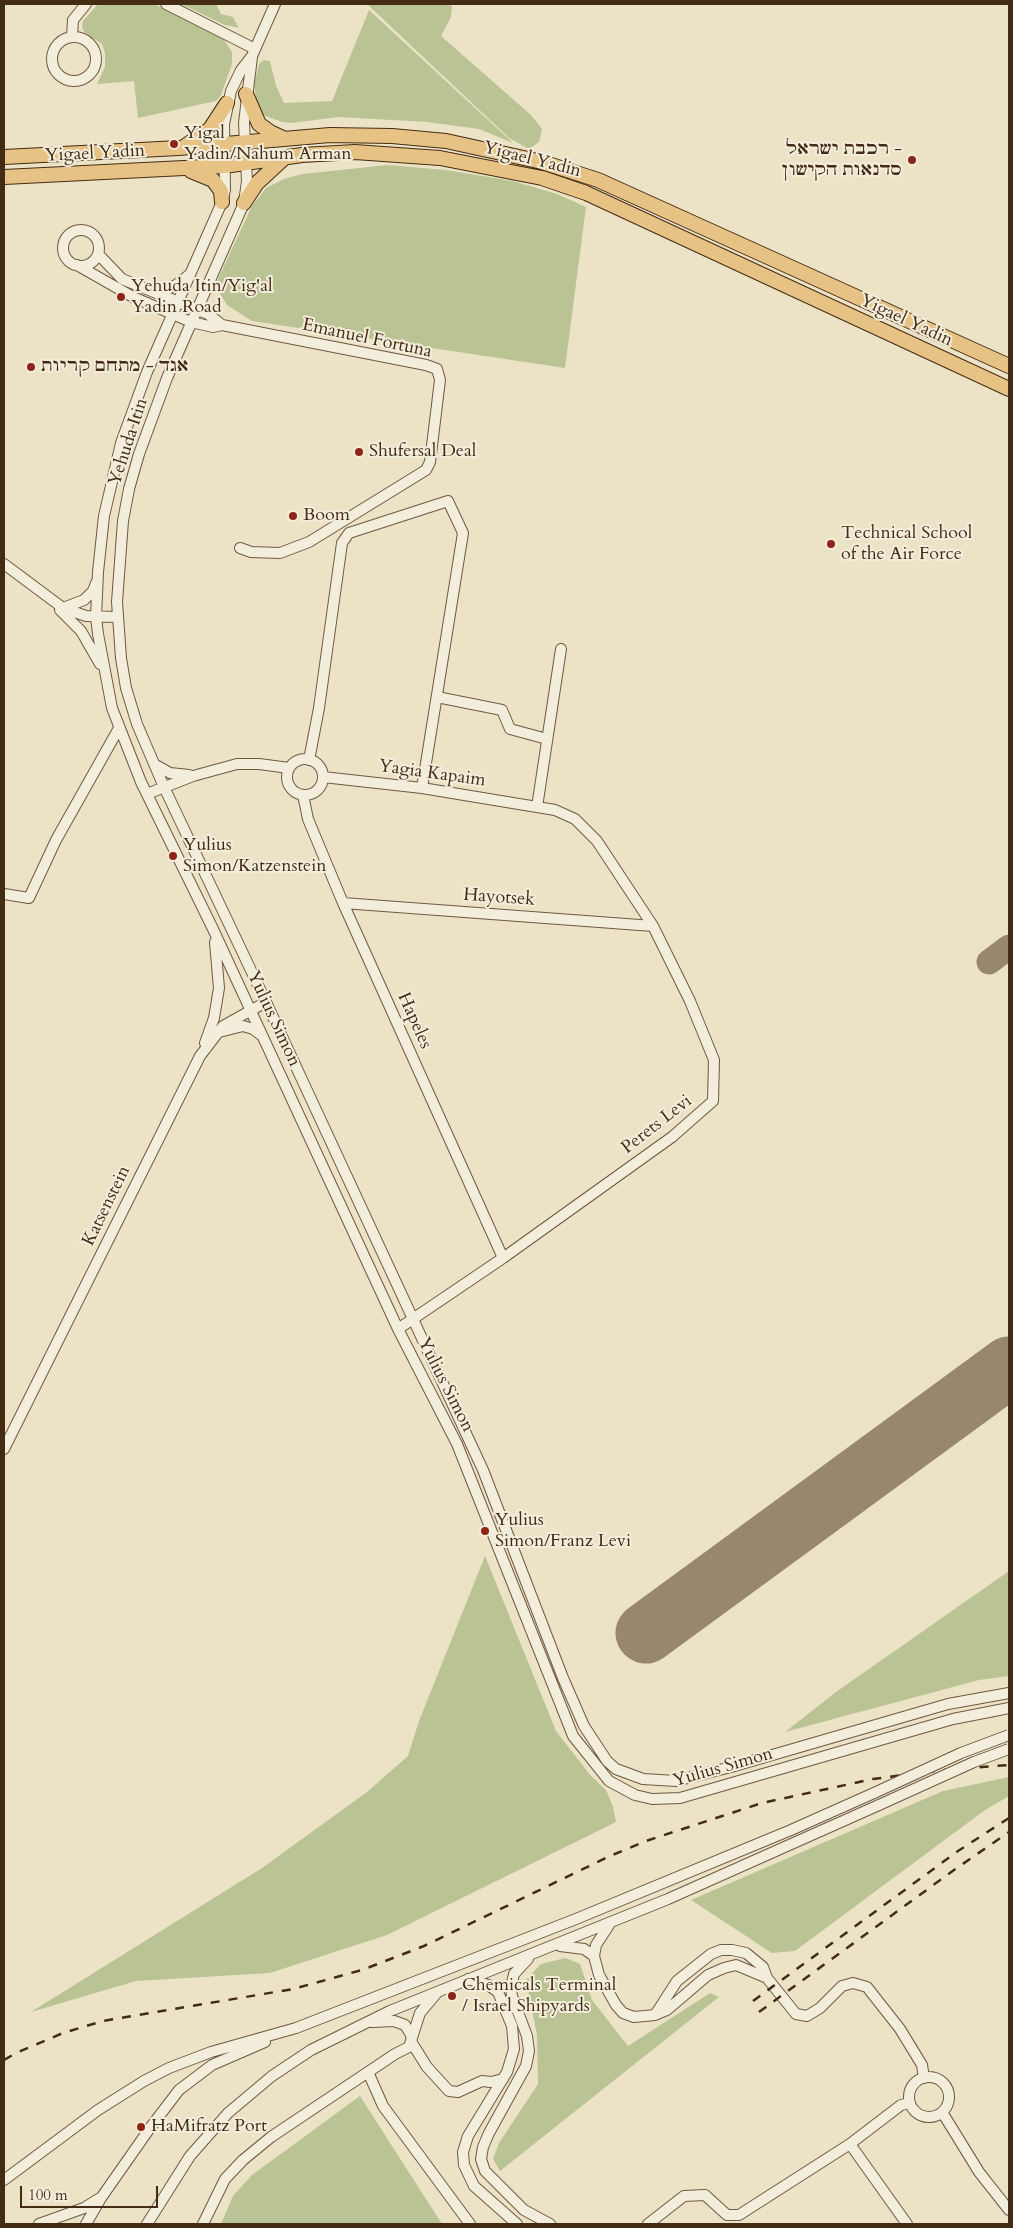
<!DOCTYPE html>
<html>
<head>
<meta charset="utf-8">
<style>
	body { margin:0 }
	#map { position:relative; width:1013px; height:2228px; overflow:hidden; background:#ece3c7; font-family:Cardo,serif }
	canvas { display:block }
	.frame { position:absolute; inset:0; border:5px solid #442b14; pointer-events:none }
	.scale { position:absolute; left:20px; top:2186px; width:138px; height:22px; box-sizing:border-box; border:2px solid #442b14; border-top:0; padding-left:6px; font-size:15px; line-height:18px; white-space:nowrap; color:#442b14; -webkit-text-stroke:4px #f3eddb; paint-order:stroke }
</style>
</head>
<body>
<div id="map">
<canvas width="1013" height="2228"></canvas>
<div class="frame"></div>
<div class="scale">100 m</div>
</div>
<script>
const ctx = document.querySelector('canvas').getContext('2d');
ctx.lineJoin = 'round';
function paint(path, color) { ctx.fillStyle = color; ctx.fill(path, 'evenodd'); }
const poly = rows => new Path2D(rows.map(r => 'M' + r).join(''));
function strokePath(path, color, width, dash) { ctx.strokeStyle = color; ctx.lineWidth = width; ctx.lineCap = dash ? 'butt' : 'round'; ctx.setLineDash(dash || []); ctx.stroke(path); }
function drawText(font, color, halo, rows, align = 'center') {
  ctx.font = font + ' Cardo,"Frank Ruhl Libre",serif'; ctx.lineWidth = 4; ctx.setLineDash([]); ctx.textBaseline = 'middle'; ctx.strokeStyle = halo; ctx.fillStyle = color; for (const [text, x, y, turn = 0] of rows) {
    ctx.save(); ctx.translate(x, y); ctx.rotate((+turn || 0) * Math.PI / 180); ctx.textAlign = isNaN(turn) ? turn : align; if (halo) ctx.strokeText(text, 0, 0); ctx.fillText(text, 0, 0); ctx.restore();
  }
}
paint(poly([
	[98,4,154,4,221,35,232,52,232,64,221,95,216,101,138,118,134,81,97,84,105,67,105,53,102,44,84,32,82,27,83,21],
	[181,4,216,4,221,14,233,17,239,28,225,25],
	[367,4,447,4,452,6,451,17,441,36,531,115,542,129,539,142,529,149,509,138],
	[369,10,513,143,479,129,427,122,338,117,292,123,282,122,265,116,258,109,254,85,259,64,264,60,270,61,276,86,284,103,332,101],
	[388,165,446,170,513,181,557,194,586,207,565,368,252,321,227,305,219,292,218,279,252,206,266,188,284,179,302,174],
	[485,1556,556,1731,591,1776,606,1790,613,1807,616,1822,387,1935,270,1973,136,1981,31,2012,262,1868,367,1792,408,1756,419,1721],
	[1009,1571,1009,1676,979,1680,785,1732,836,1692],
	[1009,1777,1009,1796,985,1810,795,1951,772,1953,691,1900,943,1791],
	[565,1958,580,1964,592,2000,628,2046,710,1993,719,1997,500,2171,493,2159,499,2143,538,2084,537,2035,526,1980,541,1964],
	[360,2096,442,2224,221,2224,233,2196,252,2175]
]), '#bac394');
strokePath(poly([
	[989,962,1009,947]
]), '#98876e', 25);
strokePath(poly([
	[646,1633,1009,1367]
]), '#98876e', 61);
const minor = poly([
	[166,4,255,49],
	[275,4,252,56,241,70,231,91,224,124,225,190,222,202,147,372,121,443,104,516,98,572,96,617,98,634,112,708,141,782,213,929,398,1329,457,1444,573,1736,609,1781,635,1795,652,1799,680,1798,953,1719,1009,1708],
	[72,37,73,20,86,4],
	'52 59a22 22 0 1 1 44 0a22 22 0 1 1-44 0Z',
	[252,57,244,123,247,181,244,203,167,378,139,454,129,489,123,521,117,602,121,658,126,688,137,724,164,787,266,1002,483,1470,563,1678,584,1726,607,1761,616,1769,643,1779,676,1781,731,1767,948,1704,1009,1693],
	'63 248a18 18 0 1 1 36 0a18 18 0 1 1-36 0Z',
	[98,254,122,279,208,314,222,325],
	[77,265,133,297,191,322,213,327,222,325,426,365,437,369,440,380,430,462,426,470,309,542,280,553,251,552,240,548],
	[159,293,176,285,189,275],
	[4,564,63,608,86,616,117,617],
	[63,608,84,600,93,591,96,583],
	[60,610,81,631,100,664],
	[437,697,502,710,510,729,547,739],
	'287 777a18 18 0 1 1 36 0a18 18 0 1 1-36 0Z',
	[309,760,319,708,342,543,349,533,448,501,463,533,422,788],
	[154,764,170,773,189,775],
	[323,777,422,788,537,807,555,810,575,819,597,841,653,926,690,1001,714,1060,713,1101,672,1137,503,1258,398,1329],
	[147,794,193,776,237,764,259,764,289,768],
	[303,795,308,819,343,903,503,1258],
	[537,807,561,649],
	[4,894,29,898,56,840,119,728],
	[343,903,653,926],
	[219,1032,243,1026,253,1029,261,1035],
	[205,1043,214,1018,219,988,215,942],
	[4,1449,200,1056,223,1026,266,1002],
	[609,1925,596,1945,594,1956,599,1975,616,2005,623,2013,634,2017,655,2015,667,2010,708,1975,724,1968,736,1965,767,1978],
	[560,1946,584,1949,594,1956],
	[528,1959,514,1974,511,1987,512,1996,527,2036,529,2051,526,2066,489,2133,483,2147,481,2159,485,2171,524,2210,550,2224],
	[468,1979,488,1985,498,1992,512,2026,514,2049,507,2072,468,2136,463,2152,464,2165,474,2186,517,2224],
	[655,2015,677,1981,711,1954,721,1950,732,1950,746,1953,763,1967,767,1978,796,2014,807,2016,820,2008,842,1986,853,1983,867,1987,900,2029,922,2065,924,2078],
	[372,2022,394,2021,405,2025,411,2035,412,2043,427,2067,449,2091,458,2092,482,2081,491,2082,503,2079],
	[368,2072,383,2106,470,2224],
	'909 2097a20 20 0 1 1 40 0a20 20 0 1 1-40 0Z',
	[942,2112,979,2172,1009,2210],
	[850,2144,907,2224],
	[4,2180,98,2110,144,2081,169,2068,211,2052,296,2028,576,1919,791,1830,874,1793],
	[39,2224,84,2208,100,2198],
	[86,2224,101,2198,150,2128,179,2090,212,2065,265,2042],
	[147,2224,190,2156,228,2113,272,2076,311,2050,390,2011,668,1899,879,1805],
	[203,2224,225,2179,243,2160,271,2137,395,2054,409,2047,420,2013,436,1994],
	[648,2224,684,2196,705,2195,727,2215,739,2215,850,2144,901,2105,910,2103]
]);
const major = poly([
	[246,94,259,124,270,132,283,138],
	[185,146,210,129,227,103],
	[4,157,179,148,330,135,392,136,446,141,542,162,598,180,1009,366],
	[191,171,213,180,221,191,222,202],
	[4,177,224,166,302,155,355,152,440,158,542,178,586,193,1009,389],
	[244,203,257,183,283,159]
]);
strokePath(minor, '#6e5941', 12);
strokePath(major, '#442b14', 16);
strokePath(minor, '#f3eddb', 10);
strokePath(major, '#e6c284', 14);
strokePath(poly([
	[753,2001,958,1851,1009,1818],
	[759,2012,954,1870,1009,1832],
	[4,2060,16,2053,63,2033,103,2021,293,1989,362,1970,424,1946,610,1856,646,1841,762,1803,873,1779,942,1770,1009,1765]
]), '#442b14', 2.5, [9, 9]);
const minorBridge = poly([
	[874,1793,961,1753,1009,1735],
	[879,1805,974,1762,1009,1749]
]);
strokePath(minorBridge, '#6e5941', 12, []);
strokePath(minorBridge, '#f3eddb', 10);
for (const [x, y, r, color] of [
	[174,144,5,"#8f2418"],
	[912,160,5,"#8f2418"],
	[121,297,5,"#8f2418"],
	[31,367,5,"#8f2418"],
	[359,452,5,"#8f2418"],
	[293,516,5,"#8f2418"],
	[831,544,5,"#8f2418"],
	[173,856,5,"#8f2418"],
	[485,1531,5,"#8f2418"],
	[452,1996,5,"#8f2418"],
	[141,2127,5,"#8f2418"]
]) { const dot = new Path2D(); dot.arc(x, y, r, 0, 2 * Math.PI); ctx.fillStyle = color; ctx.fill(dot); strokePath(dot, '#f3eddb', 2); }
drawText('18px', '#442b14', '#f3eddb', [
	["Yigal",184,134],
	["Yadin/Nahum Arman",184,155],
	["רכבת ישראל -",902,150,"right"],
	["סדנאות הקישון",902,171,"right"],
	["Yehuda Itin/Yig'al",131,287],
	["Yadin Road",131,308],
	["אגד - מתחם קריות",41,367],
	["Shufersal Deal",369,452],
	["Boom",303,516],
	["Technical School",841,534],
	["of the Air Force",841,555],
	["Yulius",183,846],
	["Simon/Katzenstein",183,867],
	["Yulius",495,1521],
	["Simon/Franz Levi",495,1542],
	["Chemicals Terminal",462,1986],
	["/ Israel Shipyards",462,2007],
	["HaMifratz Port",151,2127]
], 'left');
drawText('18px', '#442b14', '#f3eddb', [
	["Yigael Yadin",95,154,-3],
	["Yigael Yadin",532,160,14],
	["Yigael Yadin",906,321,25],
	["Emanuel Fortuna",367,339,12],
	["Yehuda Itin",129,442,-72],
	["Yagia Kapaim",432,774,8],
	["Hayotsek",499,898,4],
	["Yulius Simon",273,1019,65],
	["Hapeles",414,1021,66],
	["Perets Levi",657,1125,-38],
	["Katsenstein",107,1206,-64],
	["Yulius Simon",445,1385,63],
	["Yulius Simon",723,1768,-16]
]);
</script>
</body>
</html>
